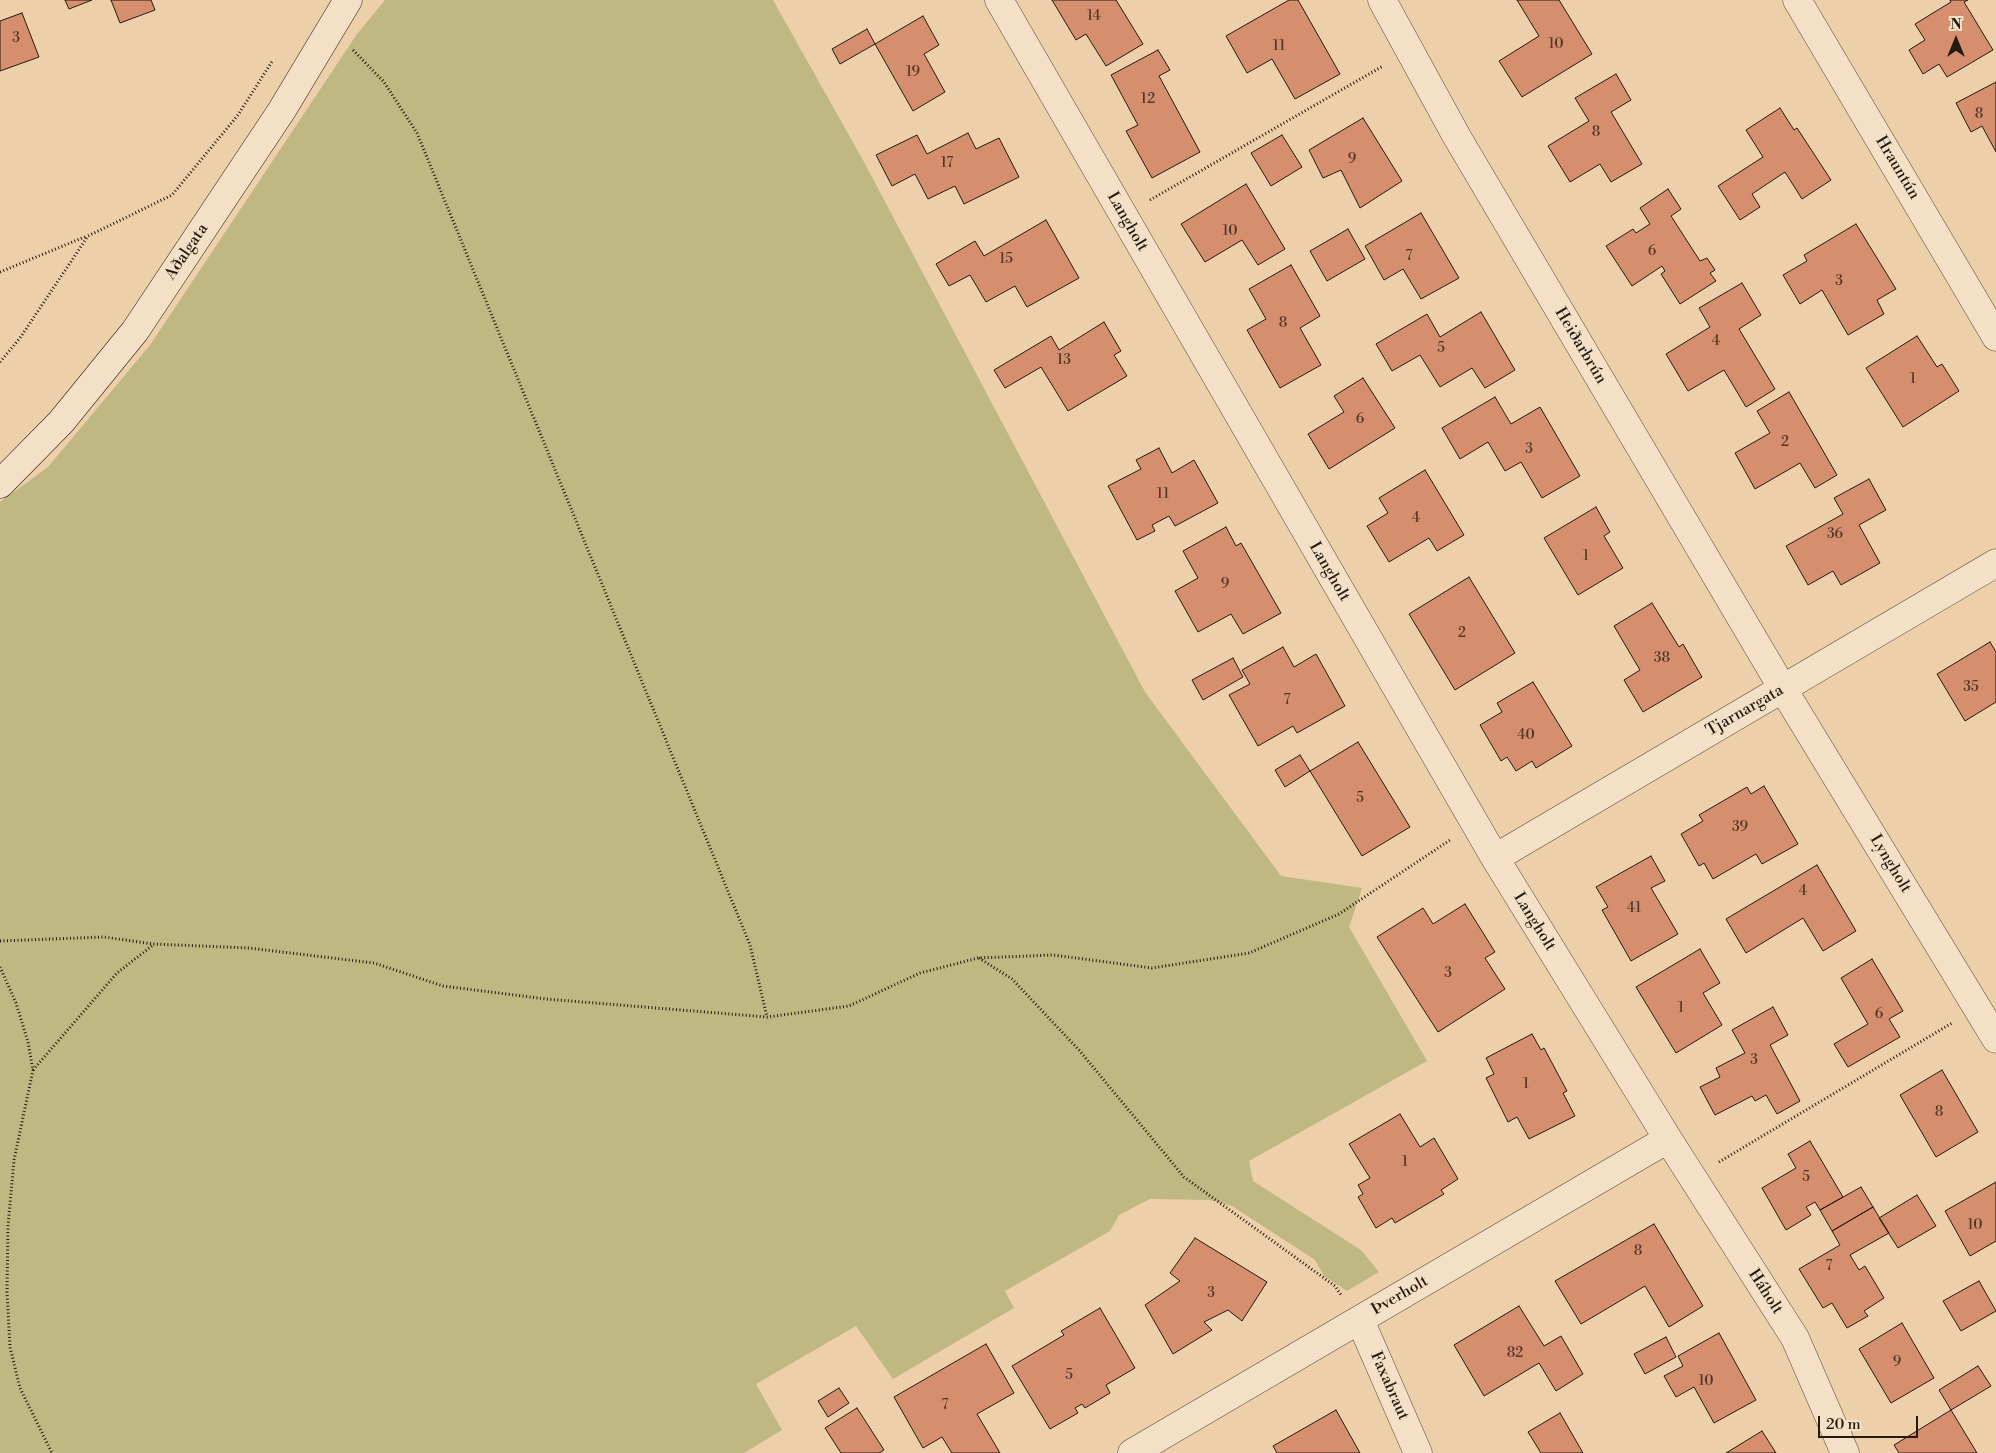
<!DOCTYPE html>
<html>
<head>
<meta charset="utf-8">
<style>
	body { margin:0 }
	#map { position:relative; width:1996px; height:1453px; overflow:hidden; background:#edd0a9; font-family:"Libre Bodoni",serif }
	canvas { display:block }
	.north { position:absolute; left:1931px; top:15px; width:50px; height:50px; -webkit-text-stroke:4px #f3e0c7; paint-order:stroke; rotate:0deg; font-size:14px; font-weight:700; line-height:20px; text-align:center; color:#231b0f }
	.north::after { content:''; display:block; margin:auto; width:18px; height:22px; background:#231b0f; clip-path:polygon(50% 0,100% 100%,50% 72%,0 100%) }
	.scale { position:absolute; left:1818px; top:1416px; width:100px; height:22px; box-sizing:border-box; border:2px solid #231b0f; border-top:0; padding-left:6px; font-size:15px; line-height:18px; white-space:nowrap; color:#231b0f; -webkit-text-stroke:4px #f3e0c7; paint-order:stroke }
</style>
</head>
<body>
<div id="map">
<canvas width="1996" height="1453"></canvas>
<div class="north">N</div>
<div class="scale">20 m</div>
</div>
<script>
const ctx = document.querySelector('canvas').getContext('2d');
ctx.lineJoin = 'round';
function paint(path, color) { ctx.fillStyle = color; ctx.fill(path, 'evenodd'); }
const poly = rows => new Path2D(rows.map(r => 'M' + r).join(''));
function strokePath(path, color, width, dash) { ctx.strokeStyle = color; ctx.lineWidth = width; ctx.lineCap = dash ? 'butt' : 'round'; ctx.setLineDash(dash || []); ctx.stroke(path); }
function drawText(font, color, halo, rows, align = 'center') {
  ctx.font = font + ' "Libre Bodoni",serif'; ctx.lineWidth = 5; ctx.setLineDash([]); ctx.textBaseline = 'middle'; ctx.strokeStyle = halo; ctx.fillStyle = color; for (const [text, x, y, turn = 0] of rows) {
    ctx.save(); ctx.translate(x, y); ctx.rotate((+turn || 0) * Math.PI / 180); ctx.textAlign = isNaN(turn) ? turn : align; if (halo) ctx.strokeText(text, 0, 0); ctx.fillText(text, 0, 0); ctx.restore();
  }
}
paint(poly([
	[385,0,773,0,864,162,1145,692,1281,876,1362,888,1349,927,1427,1061,1249,1161,1253,1181,1361,1250,1379,1272,1347,1291,1324,1276,1315,1260,1232,1206,1210,1200,1150,1199,1119,1215,1110,1231,1005,1291,1014,1308,893,1379,856,1326,756,1384,782,1430,744,1453,0,1453,0,502,48,467,150,345,357,34]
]), '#c0b882');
const building = poly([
	[65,0,92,0,69,9,65,0],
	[111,0,151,0,155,10,120,23,111,0],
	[1052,0,1116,0,1143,44,1106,66,1086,34,1076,40,1052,0],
	[1289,0,1298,0,1340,74,1295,99,1272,59,1247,73,1226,36,1289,0],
	[1517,0,1559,0,1592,54,1522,97,1499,61,1539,36,1517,0],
	[1950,0,1968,0,1964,2,1993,50,1947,77,1939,64,1923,74,1909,50,1925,40,1915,24,1951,2,1950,0],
	[22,13,39,57,0,71,0,21,22,13],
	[923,16,939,45,924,54,945,92,913,111,875,44,923,16],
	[867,29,875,44,840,64,832,49,867,29],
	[1158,50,1170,70,1159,76,1200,152,1152,178,1126,131,1138,125,1111,75,1158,50],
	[1616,74,1631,100,1611,112,1642,164,1611,182,1600,164,1570,182,1548,146,1589,121,1575,98,1616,74],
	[1996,82,1996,152,1982,126,1971,132,1956,103,1996,82],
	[1780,108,1794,130,1797,128,1831,180,1802,199,1785,172,1752,194,1760,207,1740,220,1718,186,1763,157,1746,130,1780,108],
	[1363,118,1402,181,1360,208,1341,170,1323,178,1309,150,1363,118],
	[968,133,976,149,999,138,1019,177,964,204,955,186,928,199,915,174,892,186,876,155,917,135,927,154,968,133],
	[1282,135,1302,167,1271,186,1251,153,1282,135],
	[1246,184,1285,249,1258,265,1242,240,1205,262,1181,224,1246,184],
	[1668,189,1681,209,1671,216,1700,261,1707,258,1715,270,1710,273,1716,281,1680,304,1661,274,1665,271,1662,266,1632,286,1606,246,1633,229,1636,233,1650,224,1640,208,1668,189],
	[1421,213,1459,278,1421,299,1403,269,1384,280,1365,246,1421,213],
	[1046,220,1079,278,1027,307,1015,286,986,302,970,275,949,286,936,264,975,241,984,256,1046,220],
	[1856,224,1896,289,1877,300,1884,314,1848,335,1822,290,1800,304,1783,275,1807,261,1804,255,1856,224],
	[1348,229,1365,259,1327,281,1310,251,1348,229],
	[1291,265,1320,316,1300,328,1321,365,1280,388,1247,330,1266,319,1249,289,1291,265],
	[1742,283,1761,315,1739,329,1775,389,1746,407,1724,370,1688,391,1666,354,1710,327,1699,308,1742,283],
	[1481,312,1515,370,1485,388,1472,368,1440,387,1420,355,1392,371,1376,344,1427,314,1440,337,1481,312],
	[1104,322,1121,351,1114,355,1127,376,1068,411,1041,367,1005,388,994,370,1051,336,1059,350,1104,322],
	[1917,336,1937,367,1942,364,1959,391,1903,427,1866,368,1917,336],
	[1363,378,1395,428,1329,469,1308,434,1344,412,1334,396,1363,378],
	[1789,392,1837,475,1815,488,1800,463,1755,489,1735,453,1770,433,1757,411,1789,392],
	[1495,397,1511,424,1540,407,1580,476,1542,498,1521,462,1505,471,1488,442,1460,459,1442,428,1495,397],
	[1159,448,1172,473,1194,460,1218,503,1175,526,1169,516,1152,525,1155,531,1137,540,1108,486,1141,469,1136,460,1159,448],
	[1425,470,1464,535,1437,551,1429,538,1389,562,1367,526,1388,513,1379,498,1425,470],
	[1869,479,1886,510,1859,525,1880,563,1841,585,1833,571,1808,585,1786,546,1843,514,1834,498,1869,479],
	[1596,507,1610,532,1604,536,1623,568,1578,595,1544,538,1596,507],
	[1226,527,1236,546,1241,543,1281,613,1243,634,1231,614,1198,632,1175,591,1198,578,1183,551,1226,527],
	[1469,577,1515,653,1455,690,1409,614,1469,577],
	[1652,603,1679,647,1683,644,1702,677,1643,712,1624,680,1640,670,1614,626,1652,603],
	[1990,642,1996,652,1996,702,1965,721,1937,674,1990,642],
	[1283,647,1294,667,1316,654,1345,706,1297,733,1293,726,1258,746,1229,695,1250,684,1242,670,1283,647],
	[1233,658,1243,677,1203,700,1192,680,1233,658],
	[1533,682,1572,746,1536,768,1532,761,1516,771,1507,757,1501,761,1480,725,1502,712,1497,703,1533,682],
	[1358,742,1410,827,1362,856,1310,771,1358,742],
	[1300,755,1310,771,1285,787,1275,770,1300,755],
	[1764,786,1798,844,1762,864,1756,854,1713,879,1704,863,1699,866,1681,834,1703,821,1699,815,1747,787,1751,794,1764,786],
	[1651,856,1665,881,1651,888,1678,934,1631,961,1602,910,1608,907,1596,887,1651,856],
	[1817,865,1856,931,1823,951,1803,918,1746,953,1726,919,1817,865],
	[1465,904,1495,952,1485,958,1505,989,1438,1032,1377,937,1423,908,1433,924,1465,904],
	[1700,949,1720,983,1703,993,1722,1025,1676,1053,1636,987,1700,949],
	[1872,959,1903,1011,1889,1019,1900,1037,1848,1067,1834,1044,1868,1024,1841,978,1872,959],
	[1773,1007,1788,1035,1770,1045,1800,1101,1777,1114,1766,1095,1755,1101,1752,1096,1715,1115,1700,1087,1720,1077,1716,1068,1745,1053,1732,1030,1773,1007],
	[1532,1034,1541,1050,1544,1048,1567,1091,1563,1093,1575,1116,1529,1139,1517,1117,1508,1122,1486,1078,1494,1074,1486,1058,1532,1034],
	[1942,1070,1978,1132,1936,1157,1900,1095,1942,1070],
	[1400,1114,1420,1147,1434,1138,1458,1179,1441,1190,1444,1194,1395,1223,1392,1218,1376,1228,1358,1197,1363,1194,1358,1185,1370,1178,1349,1144,1400,1114],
	[1810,1141,1843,1197,1820,1210,1815,1202,1806,1207,1811,1215,1786,1230,1762,1188,1796,1168,1788,1154,1810,1141],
	[1996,1182,1996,1241,1970,1256,1945,1211,1996,1182],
	[1861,1187,1873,1207,1832,1231,1820,1210,1861,1187],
	[1917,1195,1936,1226,1898,1248,1879,1218,1917,1195],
	[1873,1207,1889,1233,1850,1255,1859,1270,1865,1266,1884,1298,1864,1311,1868,1316,1847,1328,1832,1303,1823,1308,1799,1269,1840,1245,1832,1231,1873,1207],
	[1654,1224,1703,1306,1669,1327,1645,1286,1581,1324,1555,1281,1654,1224],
	[1195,1238,1267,1282,1242,1321,1228,1310,1204,1322,1212,1330,1173,1354,1145,1305,1180,1281,1170,1273,1195,1238],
	[1979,1281,1996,1311,1961,1331,1943,1301,1979,1281],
	[1519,1306,1544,1346,1561,1336,1583,1374,1556,1391,1539,1363,1484,1396,1454,1345,1519,1306],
	[1100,1308,1135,1368,1106,1385,1110,1393,1085,1408,1082,1404,1075,1408,1078,1413,1050,1429,1012,1366,1064,1335,1061,1331,1100,1308],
	[1902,1323,1934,1378,1891,1403,1859,1349,1902,1323],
	[1719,1333,1756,1400,1714,1423,1694,1387,1676,1397,1664,1376,1683,1366,1678,1356,1719,1333],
	[1666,1337,1676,1357,1645,1374,1634,1354,1666,1337],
	[986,1344,1014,1393,977,1414,1000,1453,952,1453,942,1437,923,1448,894,1397,986,1344],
	[1978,1366,1991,1386,1951,1410,1939,1390,1978,1366],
	[839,1388,849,1403,828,1417,818,1401,839,1388],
	[857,1408,884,1450,879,1453,841,1453,825,1428,857,1408],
	[1336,1410,1360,1453,1277,1453,1273,1446,1336,1410],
	[1951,1410,1977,1453,1899,1453,1894,1445,1951,1410],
	[1560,1413,1583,1453,1541,1453,1528,1432,1560,1413],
	[1762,1431,1776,1453,1726,1453,1762,1431]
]);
paint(building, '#d58e6e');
strokePath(building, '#231b0f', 1);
const street = poly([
	[999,0,1495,858,1668,1139,1795,1338,1845,1453],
	[1382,0,1457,137,1783,689,1996,1039],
	[1797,0,1996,337],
	[1495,858,1996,563],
	[1360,1320,1418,1453],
	[1132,1453,1668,1139]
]);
const secondary = poly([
	[0,484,61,422,135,331,282,110,348,0]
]);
strokePath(street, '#564836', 29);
strokePath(secondary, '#231b0f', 29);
strokePath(poly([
	[353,50,384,82,417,133,750,945,767,1017],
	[1150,200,1383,66],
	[0,272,87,236],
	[0,362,20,338,88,236,172,195,238,115,273,60],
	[0,941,104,937,153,944,249,948,374,963,443,986,546,999,767,1017,849,1006,920,973,978,958,1053,955,1152,968,1249,953,1339,914,1450,840],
	[979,958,1012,979,1079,1050,1184,1177,1335,1286,1341,1295],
	[0,967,16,1003,28,1042,33,1070,14,1160,8,1226,7,1292,10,1347,20,1388,52,1453],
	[33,1070,117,973,153,945],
	[1719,1162,1952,1023]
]), '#231b0f', 3, [1, 2.5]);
strokePath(street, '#f3e0c7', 28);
strokePath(secondary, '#f3e0c7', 28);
drawText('14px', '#503827', null, [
	["14",1094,17],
	["3",16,39],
	["10",1556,45],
	["11",1279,47],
	["19",913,73],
	["12",1148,100],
	["8",1979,115],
	["8",1596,133],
	["9",1352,160],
	["17",947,164],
	["10",1230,232],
	["6",1652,252],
	["7",1409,257],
	["15",1006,260],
	["3",1839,282],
	["8",1283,324],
	["4",1716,342],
	["5",1441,349],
	["13",1064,361],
	["1",1913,380],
	["6",1360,420],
	["2",1785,443],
	["3",1529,450],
	["11",1163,495],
	["4",1416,519],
	["36",1835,535],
	["1",1586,557],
	["9",1225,585],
	["2",1462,634],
	["38",1662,659],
	["35",1971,688],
	["7",1287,701],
	["40",1526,736],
	["5",1360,799],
	["39",1740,828],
	["4",1803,892],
	["41",1634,909],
	["3",1448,974],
	["1",1681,1009],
	["6",1879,1015],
	["3",1754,1061],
	["1",1526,1085],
	["8",1939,1113],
	["1",1405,1163],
	["5",1806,1178],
	["10",1975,1226],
	["8",1638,1252],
	["7",1829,1267],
	["3",1211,1294],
	["82",1515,1354],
	["9",1897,1363],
	["5",1069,1376],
	["10",1706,1382],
	["7",945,1406]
]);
drawText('16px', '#231b0f', '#f3e0c7', [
	["Hrauntún",1897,168,59],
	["Langholt",1127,222,60],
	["Aðalgata",187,252,-56],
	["Heiðarbrún",1580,346,59],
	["Langholt",1329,572,60],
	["Tjarnargata",1745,711,-30],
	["Lyngholt",1890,864,59],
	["Langholt",1534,922,58],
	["Háholt",1765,1292,57],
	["Þverholt",1400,1296,-30],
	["Faxabraut",1389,1386,66]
]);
</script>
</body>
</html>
